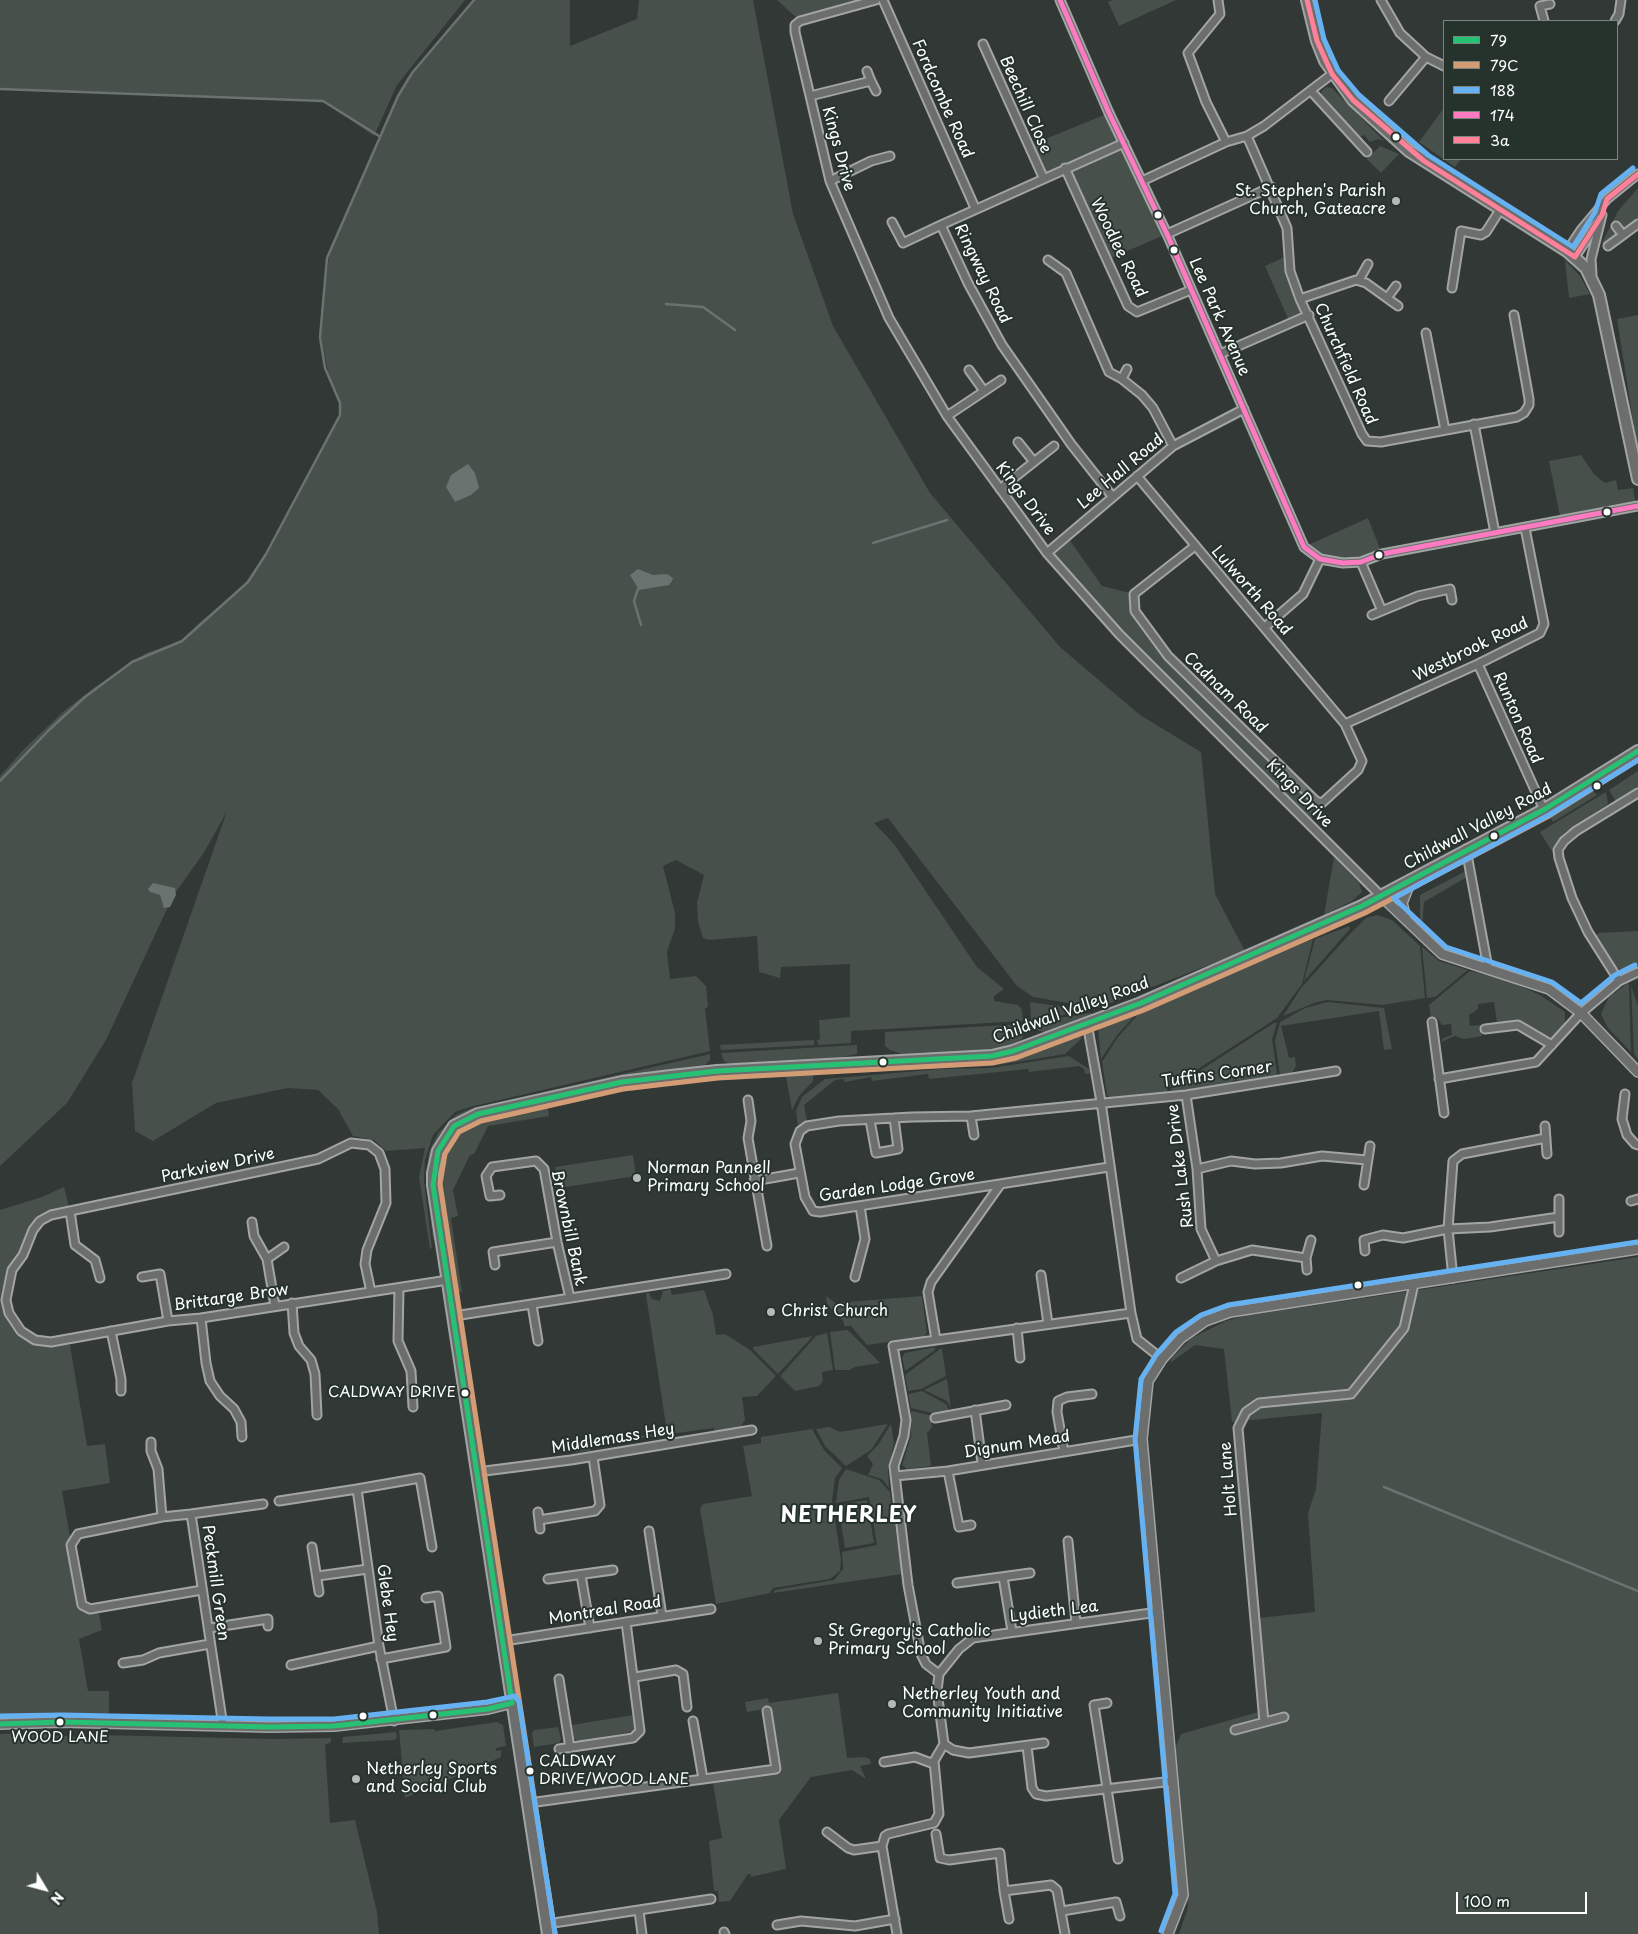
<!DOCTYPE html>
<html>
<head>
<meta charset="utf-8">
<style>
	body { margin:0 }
	#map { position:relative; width:1638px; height:1934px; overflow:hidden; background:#323835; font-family:"Playpen Sans",sans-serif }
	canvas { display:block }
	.legend { position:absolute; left:1443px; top:20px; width:175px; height:140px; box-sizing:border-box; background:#26332d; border:1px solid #7d8581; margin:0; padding:6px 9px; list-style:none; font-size:15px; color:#fff }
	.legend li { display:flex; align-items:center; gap:10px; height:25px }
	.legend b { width:25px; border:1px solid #7d8581 }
	.north { position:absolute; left:20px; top:1864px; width:50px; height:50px; -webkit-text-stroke:4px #26332d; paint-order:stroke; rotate:127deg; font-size:14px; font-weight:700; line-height:20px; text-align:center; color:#fff }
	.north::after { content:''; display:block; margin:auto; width:18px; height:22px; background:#fff; clip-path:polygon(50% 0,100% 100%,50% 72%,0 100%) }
	.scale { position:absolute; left:1456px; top:1892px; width:131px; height:22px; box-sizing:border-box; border:2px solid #fff; border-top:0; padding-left:6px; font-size:15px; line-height:18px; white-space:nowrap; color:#fff; -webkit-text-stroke:4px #26332d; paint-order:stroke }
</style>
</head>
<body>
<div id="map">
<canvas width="1638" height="1934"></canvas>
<ul class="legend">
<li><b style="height:6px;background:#26c172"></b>79</li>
<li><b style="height:6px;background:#d39c74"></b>79C</li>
<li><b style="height:6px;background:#66b1f2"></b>188</li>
<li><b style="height:6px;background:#fe7ac1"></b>174</li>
<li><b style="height:6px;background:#ff8098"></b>3a</li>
</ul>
<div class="north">N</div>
<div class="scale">100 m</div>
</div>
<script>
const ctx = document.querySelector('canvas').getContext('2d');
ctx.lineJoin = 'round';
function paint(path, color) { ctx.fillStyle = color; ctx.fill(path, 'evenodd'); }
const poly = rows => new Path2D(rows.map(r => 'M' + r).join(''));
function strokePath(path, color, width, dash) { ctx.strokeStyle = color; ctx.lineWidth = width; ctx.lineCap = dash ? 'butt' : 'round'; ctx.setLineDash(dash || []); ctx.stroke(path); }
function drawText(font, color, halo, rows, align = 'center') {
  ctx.font = font + ' "Playpen Sans",sans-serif'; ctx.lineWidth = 4; ctx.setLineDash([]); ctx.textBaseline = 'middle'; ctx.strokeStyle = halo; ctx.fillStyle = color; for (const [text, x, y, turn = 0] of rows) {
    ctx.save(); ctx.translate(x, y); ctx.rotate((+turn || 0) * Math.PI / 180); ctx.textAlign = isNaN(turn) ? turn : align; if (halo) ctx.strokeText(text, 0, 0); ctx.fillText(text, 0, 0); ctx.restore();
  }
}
paint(poly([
	[0,0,465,0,397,85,374,136,323,101,0,89],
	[474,0,570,0,570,46,637,19,639,0,753,0,793,214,833,326,930,493,1060,647,1140,715,1201,752,1215,894,1245,951,1098,1008,1033,997,1017,986,888,818,874,823,894,844,977,967,1004,989,994,996,994,1001,1018,1005,1022,1010,1023,1021,851,1031,851,1043,818,1045,817,1040,820,1039,819,1020,850,1017,850,964,781,967,780,978,759,972,757,936,709,940,703,938,698,922,697,903,704,875,676,860,663,866,675,913,675,928,667,952,670,979,696,976,706,986,708,1006,705,1009,710,1051,470,1107,455,1112,433,1135,425,1160,424,1181,432,1248,430,1249,419,1177,425,1148,386,1151,374,1140,353,1136,338,1109,318,1090,288,1088,216,1103,153,1141,135,1131,132,1083,227,811,205,851,173,896,106,1040,67,1103,0,1166,0,776,25,748,64,711,95,687,146,653,182,641,197,625,243,586,272,545,341,413,338,399,328,372,320,331,329,255,398,96,412,73],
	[777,0,876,0,800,21],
	[1112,0,1176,0,1119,26,1108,2],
	[1327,87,1332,88,1384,141,1378,139,1370,142,1364,135,1358,138,1320,97,1322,90],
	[1444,108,1444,159,1461,159,1455,167,1419,142],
	[1109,113,1167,234,1106,260,1065,169,1043,177,1028,146],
	[1380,146,1399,154,1381,173,1367,159],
	[1638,188,1638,220,1626,228,1620,227,1615,236,1604,245,1602,243,1618,211],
	[1289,255,1309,315,1290,323,1265,266],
	[1565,260,1580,276,1590,294,1569,298],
	[1638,315,1638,452,1617,319],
	[1581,455,1594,474,1605,483,1616,480,1618,490,1633,488,1636,506,1561,521,1549,461],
	[1368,518,1382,554,1354,563,1328,560,1304,547],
	[1066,535,1102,586,1134,594,1146,629,1316,801,1322,803,1309,822,1103,617,1047,553],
	[1638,771,1638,789,1616,802,1609,790],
	[1593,791,1597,795,1553,822,1550,816],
	[1606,792,1608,804,1564,833,1557,842,1555,851,1551,850,1540,832],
	[1334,857,1359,883,1362,892,1352,901,1324,915],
	[1466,871,1467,877,1424,902,1422,928,1420,927,1420,895],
	[1377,915,1392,920,1420,946,1425,998,1382,1005,1327,1000,1314,1003,1283,1016,1301,988,1347,937,1366,918],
	[1349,926,1350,929,1342,938,1304,981,1315,939],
	[1638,931,1638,964,1621,970,1612,965,1593,937,1599,933],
	[1313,939,1302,984,1277,1018,1167,1089,1167,1092,1112,1100,1107,1095,1102,1062,1118,1037,1145,1007],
	[1422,947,1439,961,1468,970,1435,997,1427,998],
	[1470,971,1503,978,1540,995,1565,1012,1565,1025,1557,1035,1551,1038,1511,1024,1481,1029,1482,1036,1464,1039,1455,1036,1441,1042,1443,1038,1452,1035,1451,1024,1442,1025,1437,1018,1431,1018,1429,1005],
	[1494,1002,1497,1023,1470,1026,1469,1015,1478,1009,1478,1004],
	[1628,983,1629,985,1631,1052,1608,1028,1601,1014,1609,997],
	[1631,986,1638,1006,1638,1059,1634,1054],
	[1030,1002,1087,1010,1088,1011,1031,1020],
	[1328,1002,1384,1008,1392,1049,1384,1050,1379,1011,1281,1026,1289,1058,1295,1057,1296,1066,1292,1073,1280,1075,1275,1041,1280,1022,1305,1008],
	[1142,1008,1118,1034,1101,1059,1098,1028,1105,1022],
	[1091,1013,1093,1016,1048,1033,1036,1030,1032,1022],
	[1274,1023,1277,1023,1272,1039,1277,1074,1275,1076,1240,1082,1236,1079,1230,1083,1171,1092,1171,1089],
	[1024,1024,1023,1037,1020,1041,1016,1045,1000,1049,905,1055,890,1050,885,1046,885,1032],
	[1077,1033,1082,1038,1065,1054,992,1066,923,1069,922,1064,1003,1060],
	[814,1040,814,1045,721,1050,720,1045],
	[857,1045,857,1054,834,1059,732,1065,724,1061,721,1053],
	[710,1054,710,1060,703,1067,614,1079,472,1111,457,1118,439,1137,430,1160,429,1173,437,1238,433,1240,426,1179,429,1152,438,1133,456,1115,472,1108],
	[1069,1056,1089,1069,1090,1073,1085,1074,1084,1069,1079,1066,1029,1072,1028,1069,929,1079,928,1074,872,1081,871,1077,845,1082,844,1079,835,1080,804,1105,807,1121,798,1126,796,1111,802,1097,825,1079,941,1069,991,1068],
	[920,1065,921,1069,853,1073,852,1070],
	[808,1071,810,1075,813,1075,813,1081,799,1096,792,1110,786,1077,701,1081,623,1092,548,1108,549,1116,488,1126,474,1154,470,1155,453,1190,458,1216,451,1218,462,1292,456,1292,442,1204,440,1172,444,1154,451,1141,471,1123,598,1092,652,1083,714,1076],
	[633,1155,636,1176,559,1188,555,1167],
	[64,1187,70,1211,40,1221,12,1270,6,1300,21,1331,51,1342,70,1345,87,1446,105,1444,110,1483,62,1491,82,1605,99,1614,102,1630,79,1639,88,1691,109,1691,109,1713,0,1718,0,1210,42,1197],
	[1638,1257,1638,1934,1179,1934,1188,1907,1175,1749,1181,1734,1269,1709,1259,1618,1315,1612,1308,1513,1316,1489,1322,1413,1232,1422,1224,1349,1195,1345,1170,1363,1172,1357,1192,1338,1226,1321,1244,1316],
	[670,1289,672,1295,704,1290,713,1315,716,1335,725,1334,750,1350,776,1376,757,1396,742,1397,745,1420,740,1428,736,1430,715,1434,714,1428,604,1443,592,1447,590,1451,576,1452,575,1450,580,1446,667,1432,646,1295,646,1293,649,1293,652,1299,660,1301,663,1291],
	[826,1296,835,1303,922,1296,927,1333,924,1337,867,1345,851,1326,844,1326,844,1322,827,1304],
	[847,1330,851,1333,880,1363,855,1367,849,1370,835,1370,830,1332],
	[827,1333,833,1370,822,1372,823,1381,819,1386,795,1391,780,1376,816,1336],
	[813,1336,778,1374,753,1349,753,1347],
	[935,1347,935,1350,905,1371,902,1357,905,1353],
	[940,1349,942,1349,946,1376,921,1389,908,1391,905,1375],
	[947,1379,951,1409,947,1401,924,1390],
	[922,1391,946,1404,949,1410,932,1413,911,1408,908,1394],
	[911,1411,930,1415,932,1427,927,1433,931,1466,907,1469,902,1465,911,1436],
	[888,1424,871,1450,846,1466,825,1446,816,1429,830,1427,840,1432],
	[891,1424,894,1443,888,1469,889,1488,882,1479,868,1475,873,1464,867,1456,878,1445],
	[812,1429,824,1450,842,1468,835,1478,832,1500,841,1559,840,1571,830,1579,773,1588,770,1593,716,1604,700,1509,703,1504,752,1496,743,1446,761,1443,761,1437],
	[846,1469,879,1480,890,1492,902,1574,773,1593,775,1590,834,1580,843,1569,842,1552,877,1545,869,1497,836,1503,839,1480],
	[867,1500,874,1543,845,1548,838,1505],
	[838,1693,847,1758,864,1757,870,1759,871,1764,860,1766,866,1779,852,1770,811,1777,779,1820,786,1869,750,1877,751,1874,748,1874,730,1901,719,1902,718,1891,714,1891,709,1841,722,1838,713,1783,782,1772,771,1708,747,1712,745,1702,768,1698,769,1703],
	[633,1715,636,1726,631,1732,579,1741,574,1739,572,1725],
	[497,1722,503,1725,506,1746,496,1748,496,1751,501,1750,501,1757,405,1798,399,1730,434,1729,435,1731],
	[558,1727,561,1739,559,1743,534,1747,532,1733,534,1730],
	[396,1732,397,1738,394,1740,342,1743,343,1737],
	[32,1733,99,1739,99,1735,275,1739,331,1738,331,1742,325,1745,330,1823,355,1820,377,1912,379,1934,0,1934,0,1734]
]), '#47504b');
paint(poly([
	[468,464,475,473,479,488,471,495,455,502,446,487,451,475],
	[638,569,653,575,667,574,673,578,672,581,669,585,639,590,630,575],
	[153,883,175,888,176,895,170,907,164,908,160,895,150,892,148,889]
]), '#6a736f');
strokePath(poly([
	[0,89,323,101,379,136],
	[666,304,703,307,735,330],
	[873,543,947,520],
	[638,589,634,601,641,625],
	[0,781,50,729,85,697,132,662,182,641,248,582,266,554,340,415,340,403,325,368,320,337,327,258,398,96,412,73,474,0],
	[1384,1487,1638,1591]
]), '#6a736f', 2.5);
const minor = poly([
	[876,0,800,21,795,25,795,32,830,181,889,318,947,416,1047,553,1119,634,1381,896],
	[883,0,975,208],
	[1060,0,1109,113,1167,234,1304,547,1320,559,1343,563,1361,562,1382,554,1638,506],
	[1218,0,1220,14,1188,53,1206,102,1226,142],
	[1381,0,1400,33,1426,57,1444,66],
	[1544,21,1540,6,1550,4],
	[1615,21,1619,14,1621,0],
	[983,44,1043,177],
	[871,81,876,91],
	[1311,91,1367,152],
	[810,96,871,81,867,71],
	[1389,101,1426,57],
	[1247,136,1287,228,1290,271,1300,299,1362,434,1367,441,1381,442,1517,417,1524,413,1529,405,1529,399,1514,315],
	[1065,168,1128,306,1137,312,1191,290],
	[830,181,871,161,890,156],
	[1142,181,1226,142,1247,136,1264,126,1332,74],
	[892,222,903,243,941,225],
	[1616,226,1623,235],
	[1167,234,1271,187],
	[1608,246,1638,224],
	[1567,251,1581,230,1607,199,1638,174],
	[1575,257,1599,220],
	[1048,260,1066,273,1109,372,1122,379,1142,395,1153,408,1173,446],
	[1592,274,1591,259,1602,215],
	[1359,280,1368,264],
	[1452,288,1461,231,1481,235,1486,232,1500,210],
	[1387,298,1396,286],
	[1300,299,1356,280,1366,283,1398,306],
	[1426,333,1445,430],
	[1220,354,1309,315],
	[969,370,984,391],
	[1122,379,1127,369],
	[947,416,1001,380],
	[1474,424,1495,533],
	[1018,442,1034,462],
	[1137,476,1345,724,1362,761,1358,770,1322,803,1316,801,1168,656,1135,611,1134,594,1195,546],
	[1000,489,1054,446],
	[1112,496,1071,444,1002,345,968,283,941,225,1124,143],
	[1047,553,1173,446,1244,409],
	[1361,562,1382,611],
	[1372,615,1418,596,1450,589,1452,600],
	[1265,627,1303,594,1320,559],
	[1478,664,1544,810],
	[1345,724,1478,664,1540,633,1544,624,1525,528],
	[1466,849,1488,968],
	[1619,981,1588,932,1572,898,1559,858,1558,850,1564,841,1576,831,1638,793],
	[1432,1022,1444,1113],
	[1087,1023,1101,1102,1131,1313,1137,1339,1162,1359],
	[1485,1029,1518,1025,1552,1045],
	[1439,1079,1536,1062,1581,1013,1619,981,1638,972],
	[1625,1094,1622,1119,1627,1135,1635,1144,1638,1145],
	[1186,1095,1197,1169,1201,1229,1216,1261],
	[748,1100,751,1121,748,1138,767,1246],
	[971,1116,974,1135],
	[870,1120,876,1153,898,1149,894,1118],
	[1545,1126,1547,1154],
	[1109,1167,820,1212,813,1211,805,1197,795,1144,800,1131,807,1126,839,1121,912,1117,971,1116,1186,1095,1336,1071],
	[1197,1169,1231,1161,1255,1164,1281,1163,1322,1156,1367,1160],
	[754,1181,799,1173],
	[1364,1185,1370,1146],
	[500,1195,490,1196,486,1176,492,1167,536,1161,544,1169,557,1242,570,1298],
	[1559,1199,1559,1232],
	[1631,1201,1638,1199],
	[70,1211,75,1245,95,1260,100,1278],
	[252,1222,254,1236,267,1259,284,1247],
	[1365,1251,1364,1240,1383,1235,1403,1238,1448,1229,1490,1227,1559,1217],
	[267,1259,275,1306],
	[495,1265,493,1252,557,1242],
	[1307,1270,1306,1258,1311,1240],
	[1041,1275,1048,1324],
	[142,1277,160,1274,168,1321],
	[855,1277,865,1239,860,1206],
	[1181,1278,1216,1261,1252,1250,1306,1258],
	[1453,1278,1448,1229,1453,1161,1462,1154,1546,1138],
	[399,1288,398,1341,411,1371,413,1407],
	[371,1292,365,1264,367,1250,386,1203,385,1169,379,1153,369,1145,351,1143,318,1159,51,1215,40,1221,33,1230,23,1255,12,1270,6,1300,9,1313,21,1331,35,1340,51,1342,168,1321,201,1318,448,1280],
	[292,1303,294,1333,299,1346,311,1360,315,1374,317,1415],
	[532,1305,538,1341],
	[454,1316,726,1274],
	[201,1318,206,1363,210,1381,220,1396,234,1409,241,1422,242,1437],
	[1017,1328,1020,1358],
	[111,1331,121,1379,121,1391],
	[936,1340,928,1292,931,1282,1000,1185],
	[975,1410,982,1463],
	[935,1418,1006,1405],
	[151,1442,151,1451,158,1469,162,1517],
	[1064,1452,1057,1412,1058,1401,1067,1397,1092,1394],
	[948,1471,959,1527,971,1525],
	[477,1472,571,1460,752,1430],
	[895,1476,948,1471,1142,1439],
	[279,1501,357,1489],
	[538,1512,540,1529],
	[191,1514,162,1517,78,1534,71,1545,82,1605,90,1609,202,1590],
	[539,1520,595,1511,600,1505,593,1457],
	[649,1531,662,1616],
	[1068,1541,1076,1623],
	[312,1547,319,1592],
	[581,1575,590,1628],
	[318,1576,368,1569],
	[1003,1577,1012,1631],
	[548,1579,613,1570],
	[957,1583,1030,1573],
	[210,1628,268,1619,268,1626],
	[504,1641,711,1609],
	[381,1659,446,1647,438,1596,426,1598],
	[123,1663,143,1660,159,1653,210,1644],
	[291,1665,379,1646],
	[939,1674,926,1664,921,1654,908,1585,894,1466,904,1436,906,1420,893,1346,1131,1313],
	[939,1674,959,1649,973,1638,1158,1612],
	[635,1677,676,1670,683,1674,687,1707],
	[559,1679,570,1748],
	[1107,1703,1094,1705,1118,1859],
	[394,1721,379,1646,357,1489,420,1478,432,1547],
	[693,1721,703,1779],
	[1264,1722,1238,1428,1246,1412,1259,1403,1351,1394,1404,1328,1414,1284],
	[223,1726,191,1514,263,1504],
	[1235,1730,1284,1717],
	[944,1744,953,1750,969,1753,1044,1743],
	[1027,1746,1032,1788,1036,1794,1046,1796,1173,1781],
	[559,1749,633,1738,640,1731,626,1622],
	[884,1762,915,1757,934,1764],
	[529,1803,776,1769,767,1711],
	[827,1832,848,1848,854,1850,882,1846],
	[936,1834,940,1858,949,1860,1000,1853,1004,1891,1051,1885,1057,1890,1065,1934],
	[1004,1891,1009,1919],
	[639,1911,642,1934],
	[1062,1911,1116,1902,1120,1916],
	[547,1924,711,1899],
	[777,1925,801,1921,855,1926,895,1919],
	[724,1932,725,1934],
	[897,1934,882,1846,885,1836,888,1834,934,1823,939,1814,934,1761,944,1744,937,1691,939,1674]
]);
const tertiary = poly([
	[1381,896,1442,954,1549,989,1581,1013,1638,1072],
	[1406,919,1402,903,1411,880],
	[0,1724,62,1722,270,1727,334,1726,488,1709,512,1703],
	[1168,1934,1183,1895,1142,1439,1148,1381,1162,1359,1181,1338,1205,1321,1230,1312,1638,1249]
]);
const secondary = poly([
	[1307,0,1317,41,1325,61,1353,100,1409,151,1567,251,1586,268,1599,295,1638,479],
	[548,1934,433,1185,433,1173,438,1151,454,1126,478,1114,622,1082,671,1076,717,1071,992,1056,1013,1051,1141,1003,1362,906,1545,809,1638,751]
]);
strokePath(minor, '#a3a5a4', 11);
strokePath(tertiary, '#a3a5a4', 12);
strokePath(secondary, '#a3a5a4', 14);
strokePath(minor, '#6b6e6d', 7);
strokePath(tertiary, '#6b6e6d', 9);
strokePath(secondary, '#6b6e6d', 10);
strokePath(poly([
	[512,1703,433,1185,438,1151,454,1126,478,1114,622,1082,717,1071,992,1056,1013,1051,1141,1003,1362,906,1545,809,1638,751],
	[0,1724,62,1722,270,1727,334,1726,488,1709,512,1703]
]), '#26c172', 5);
strokePath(poly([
	[555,1933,440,1184,445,1154,459,1132,481,1121,623,1089,718,1078,992,1063,1016,1058,1144,1010,1365,913,1549,816,1638,760]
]), '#d39c74', 5);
strokePath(poly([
	[1315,0,1324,39,1338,70,1359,95,1428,155,1573,247,1595,212,1601,194,1633,168],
	[1635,965,1615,975,1581,1003,1552,982,1446,947,1394,898,1549,815,1638,760],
	[0,1716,62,1715,270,1719,334,1719,487,1702,515,1696,519,1702,555,1933],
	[1161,1931,1175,1894,1135,1439,1141,1379,1156,1355,1176,1332,1201,1315,1228,1305,1637,1242]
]), '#66b1f2', 5);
strokePath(poly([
	[1060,0,1109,113,1167,234,1304,547,1320,559,1343,563,1361,562,1382,554,1638,506]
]), '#fe7ac1', 5);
strokePath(poly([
	[1307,0,1317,41,1332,74,1353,100,1424,161,1575,257,1602,215,1607,199,1638,174]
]), '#ff8098', 5);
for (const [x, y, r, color] of [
	[1396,137,4.5,"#fff"],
	[1396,201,5,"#b7b9b8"],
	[1158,215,4.5,"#fff"],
	[1174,250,4.5,"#fff"],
	[1607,512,4.5,"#fff"],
	[1379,555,4.5,"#fff"],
	[1597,786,4.5,"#fff"],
	[1494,836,4.5,"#fff"],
	[883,1062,4.5,"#fff"],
	[637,1178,5,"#b7b9b8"],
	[1358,1285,4.5,"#fff"],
	[771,1312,5,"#b7b9b8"],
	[465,1393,4.5,"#fff"],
	[818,1641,5,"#b7b9b8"],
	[892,1704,5,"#b7b9b8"],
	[433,1715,4.5,"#fff"],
	[363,1716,4.5,"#fff"],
	[60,1722,4.5,"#fff"],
	[530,1771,4.5,"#fff"],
	[356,1779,5,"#b7b9b8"]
]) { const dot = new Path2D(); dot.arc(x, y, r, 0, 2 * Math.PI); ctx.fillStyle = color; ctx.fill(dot); strokePath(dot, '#26332d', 2); }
drawText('15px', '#fff', '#26332d', [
	["CALDWAY DRIVE",456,1393],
	["WOOD LANE",60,1738,"center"],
	["CALDWAY",539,1762,"left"],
	["DRIVE/WOOD LANE",539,1780,"left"]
], 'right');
drawText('16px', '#fff', '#26332d', [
	["Fordcombe Road",942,99,66],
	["Beechill Close",1025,105,66],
	["Kings Drive",838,149,75],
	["Woodlee Road",1118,248,64],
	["Ringway Road",982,274,64],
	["Lee Park Avenue",1219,317,66],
	["Churchfield Road",1345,364,66],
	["Lee Hall Road",1121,472,-40],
	["Kings Drive",1025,499,53],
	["Lulworth Road",1251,591,49],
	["Westbrook Road",1471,650,-26],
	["Cadnam Road",1225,693,44],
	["Runton Road",1517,718,66],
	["Kings Drive",1299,794,46],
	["Childwall Valley Road",1478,827,-28],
	["Childwall Valley Road",1071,1011,-20],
	["Tuffins Corner",1217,1075,-8],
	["Parkview Drive",218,1166,-12],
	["Rush Lake Drive",1181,1166,-97],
	["Garden Lodge Grove",897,1186,-8],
	["Brownbill Bank",568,1228,78],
	["Brittarge Brow",231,1298,-8],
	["Middlemass Hey",613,1439,-9],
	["Dignum Mead",1017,1445,-9],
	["Holt Lane",1229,1479,-95],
	["Peckmill Green",215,1583,82],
	["Glebe Hey",387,1603,82],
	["Montreal Road",605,1611,-9],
	["Lydieth Lea",1054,1612,-7]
]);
drawText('16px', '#fff', '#26332d', [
	["St. Stephen's Parish",1386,192,"right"],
	["Church, Gateacre",1386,210,"right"],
	["Norman Pannell",647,1169],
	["Primary School",647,1187],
	["Christ Church",781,1312],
	["St Gregory's Catholic",828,1632],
	["Primary School",828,1650],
	["Netherley Youth and",902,1695],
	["Community Initiative",902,1713],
	["Netherley Sports",366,1770],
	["and Social Club",366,1788]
], 'left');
ctx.letterSpacing = '1px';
drawText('bold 21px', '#fff', '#26332d', [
	["NETHERLEY",849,1516]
]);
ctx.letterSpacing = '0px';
</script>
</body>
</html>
